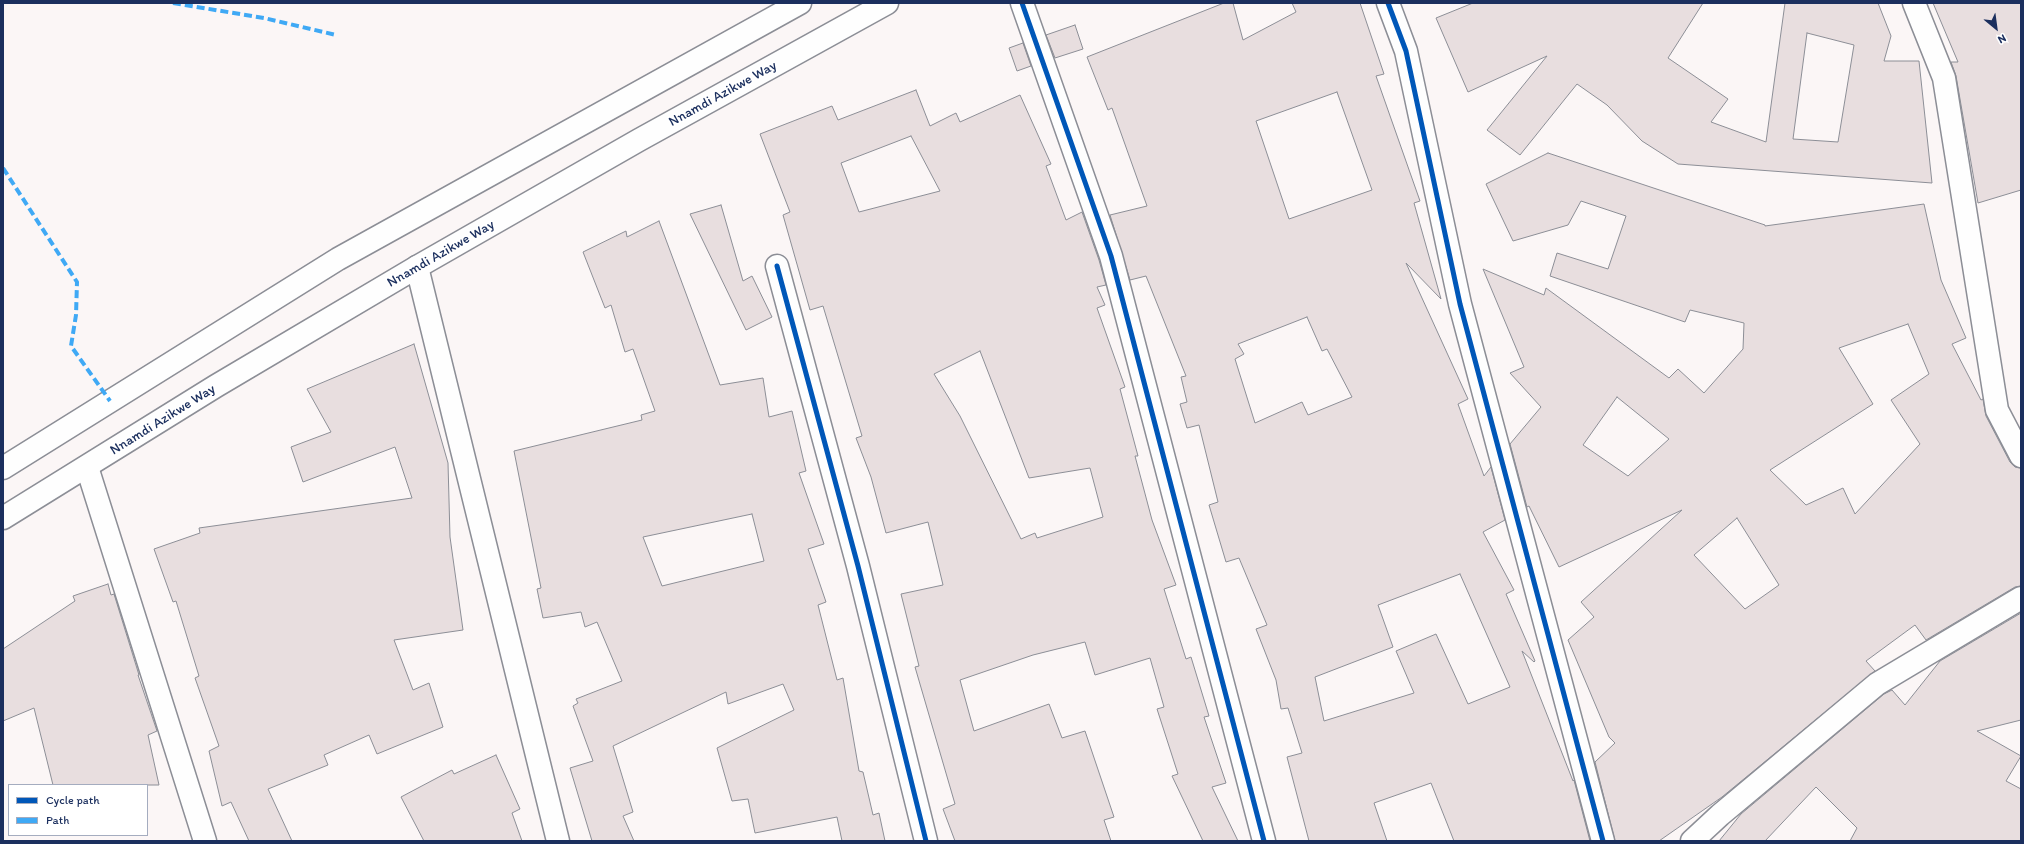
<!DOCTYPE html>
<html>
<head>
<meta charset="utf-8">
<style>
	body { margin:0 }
	#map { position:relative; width:2024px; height:844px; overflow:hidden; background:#fbf6f6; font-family:Itim,sans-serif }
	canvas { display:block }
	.frame { position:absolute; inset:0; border:4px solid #1b2f5e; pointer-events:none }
	.legend { position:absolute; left:8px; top:784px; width:140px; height:52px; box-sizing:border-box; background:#fff; border:1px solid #a4acbf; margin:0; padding:5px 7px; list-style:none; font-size:12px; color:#1b2f5e }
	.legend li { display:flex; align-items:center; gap:8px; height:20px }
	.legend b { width:20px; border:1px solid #a4acbf }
	.north { position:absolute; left:1976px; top:8px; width:40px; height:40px; -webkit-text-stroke:3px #fff; paint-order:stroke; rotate:151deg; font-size:11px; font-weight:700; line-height:16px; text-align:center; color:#1b2f5e }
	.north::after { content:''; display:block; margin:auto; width:14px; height:18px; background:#1b2f5e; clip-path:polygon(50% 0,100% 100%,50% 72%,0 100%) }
</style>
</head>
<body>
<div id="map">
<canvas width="2024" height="844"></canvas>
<div class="frame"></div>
<ul class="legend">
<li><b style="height:5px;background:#0057b8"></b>Cycle path</li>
<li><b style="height:5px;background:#3fa9f5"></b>Path</li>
</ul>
<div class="north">N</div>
</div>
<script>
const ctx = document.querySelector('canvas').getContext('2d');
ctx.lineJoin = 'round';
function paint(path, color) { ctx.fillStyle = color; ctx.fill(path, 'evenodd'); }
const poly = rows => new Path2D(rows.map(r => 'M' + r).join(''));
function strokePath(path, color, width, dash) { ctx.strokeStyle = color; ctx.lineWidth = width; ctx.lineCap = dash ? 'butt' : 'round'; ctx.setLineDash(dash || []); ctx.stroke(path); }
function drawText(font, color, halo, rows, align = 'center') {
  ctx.font = font + ' Itim,sans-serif'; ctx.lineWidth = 3.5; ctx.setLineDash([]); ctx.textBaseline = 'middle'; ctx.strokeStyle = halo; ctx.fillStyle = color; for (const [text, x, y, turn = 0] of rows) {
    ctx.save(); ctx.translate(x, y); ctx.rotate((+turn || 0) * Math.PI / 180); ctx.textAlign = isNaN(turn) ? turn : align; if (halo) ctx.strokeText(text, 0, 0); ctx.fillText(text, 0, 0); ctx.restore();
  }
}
const building = poly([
	[1224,3,1233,3,1243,40,1296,12,1292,3,1360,3,1384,74,1376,76,1420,201,1414,203,1441,299,1406,263,1468,399,1458,404,1484,476,1491,467,1505,520,1483,532,1514,590,1506,594,1535,661,1534,662,1522,651,1573,781,1574,780,1590,841,1454,841,1431,783,1374,803,1387,841,1309,841,1287,757,1302,753,1288,708,1281,709,1276,680,1256,629,1267,625,1239,558,1226,562,1209,505,1218,502,1199,425,1187,428,1180,404,1187,402,1181,377,1186,376,1146,276,1130,280,1110,215,1147,206,1112,108,1108,110,1087,57,1224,3],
	[1337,92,1372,190,1289,219,1256,121,1337,92],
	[1307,317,1322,351,1327,349,1352,397,1308,415,1302,402,1255,423,1235,359,1244,354,1238,344,1307,317],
	[1460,574,1510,687,1468,704,1436,634,1396,651,1414,693,1324,721,1315,677,1393,647,1378,605,1460,574],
	[1473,3,1703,3,1668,58,1728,99,1711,122,1766,142,1785,3,1878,3,1891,36,1884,61,1919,61,1932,183,1678,164,1642,141,1607,105,1577,84,1520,155,1487,130,1547,56,1468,92,1436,18,1473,3],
	[1807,33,1854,45,1838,142,1793,139,1807,33],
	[1933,3,2021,3,2021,190,1978,203,1956,76,1951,62,1958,62,1933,3],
	[1075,25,1083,49,1055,58,1046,35,1075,25],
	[1023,43,1031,66,1017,71,1009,48,1023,43],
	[916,90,930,126,956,113,960,122,1020,95,1051,164,1046,166,1066,220,1082,212,1099,260,1106,285,1097,287,1105,305,1097,308,1125,387,1120,389,1138,456,1135,456,1152,520,1176,585,1164,589,1186,659,1191,657,1209,716,1204,717,1226,783,1212,787,1238,841,1203,841,1172,776,1178,774,1157,709,1164,707,1150,658,1095,675,1085,642,1033,655,960,680,974,731,1049,704,1062,738,1085,731,1114,817,1104,820,1111,841,955,841,943,809,955,804,915,667,919,666,901,594,943,585,928,522,886,533,871,477,856,438,862,436,823,306,810,310,783,215,790,212,760,134,832,106,838,120,916,90],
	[911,136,940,191,859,212,841,163,911,136],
	[980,351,1029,478,1090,468,1103,517,1037,538,1035,533,1021,539,960,416,934,374,980,351],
	[1548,153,1765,225,1765,226,1924,204,1941,280,1966,338,1952,344,1981,400,1983,399,1986,416,2010,462,2015,467,2021,468,2021,586,2015,587,1926,640,1915,625,1866,661,1875,671,1722,797,1659,841,1615,841,1595,762,1615,743,1609,737,1568,640,1594,617,1581,602,1682,510,1559,567,1529,506,1527,507,1510,444,1541,407,1510,373,1524,367,1483,269,1544,295,1546,288,1669,378,1678,369,1704,393,1743,349,1744,323,1690,310,1685,322,1550,276,1557,253,1608,269,1626,216,1581,201,1568,225,1513,241,1486,184,1548,153],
	[1908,324,1929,374,1891,400,1920,444,1855,514,1843,488,1806,505,1770,470,1873,404,1839,348,1908,324],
	[1617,397,1669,439,1628,476,1583,445,1617,397],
	[1737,518,1779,585,1745,609,1694,555,1737,518],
	[721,205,743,281,752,276,772,317,746,330,690,214,721,205],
	[659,221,720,385,763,378,769,417,792,411,806,471,799,473,824,544,808,549,826,602,818,605,837,680,843,678,859,771,863,772,873,815,879,813,885,841,842,841,837,817,755,833,748,799,732,801,717,748,794,710,783,684,728,704,726,692,613,746,633,812,623,816,634,841,592,841,570,768,593,761,573,706,578,703,576,699,622,681,597,622,585,627,581,612,543,618,537,589,541,588,514,451,642,420,641,415,655,411,633,349,625,352,611,305,605,308,583,252,626,231,627,237,659,221],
	[752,514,764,561,662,586,643,537,752,514],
	[414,344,448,463,450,537,463,630,394,640,413,690,429,683,443,727,377,754,369,735,324,755,328,765,268,789,292,841,249,841,231,802,222,806,209,751,219,746,195,678,199,676,176,601,173,602,154,549,200,533,199,528,412,498,395,447,303,482,291,447,331,432,307,389,414,344],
	[108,584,111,595,114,594,139,675,138,675,157,731,148,735,159,785,53,785,34,708,3,721,3,649,75,601,73,596,108,584],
	[2021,613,2021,720,1977,731,2021,756,2006,781,2021,789,2021,841,1850,841,1857,828,1816,787,1765,841,1719,841,1741,814,1884,694,1892,690,1905,705,1940,661,2021,613],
	[496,755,520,809,512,813,522,841,424,841,401,797,452,770,454,774,496,755]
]);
paint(building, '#e8dedf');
strokePath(building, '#8c8e96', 1);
const minor = poly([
	[1022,3,1111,256,1264,841],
	[1388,3,1406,51,1460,304,1603,841],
	[1914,3,1944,78,1997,410,2021,456],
	[777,266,858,566,926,841],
	[417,267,558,841],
	[87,467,205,841],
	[1692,841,1720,815,1877,684,2021,598]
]);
const highway = poly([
	[3,468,338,259,800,3],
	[3,518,216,386,417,267,639,140,887,3]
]);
strokePath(minor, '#8c8e96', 25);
strokePath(highway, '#8c8e96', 25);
strokePath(minor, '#fefefe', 22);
strokePath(highway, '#fefefe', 22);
strokePath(poly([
	[173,3,264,18,336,35],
	[3,168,77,282,76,315,71,346,110,401]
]), '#3fa9f5', 4, [8, 4]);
strokePath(poly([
	[1022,3,1111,256,1264,841],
	[1388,3,1406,51,1460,304,1603,841],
	[777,266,858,566,926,841]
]), '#0057b8', 5);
drawText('14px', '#1b2f5e', '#fff', [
	["Nnamdi Azikwe Way",723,94,-29],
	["Nnamdi Azikwe Way",441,254,-30],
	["Nnamdi Azikwe Way",163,420,-32]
]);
</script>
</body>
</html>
